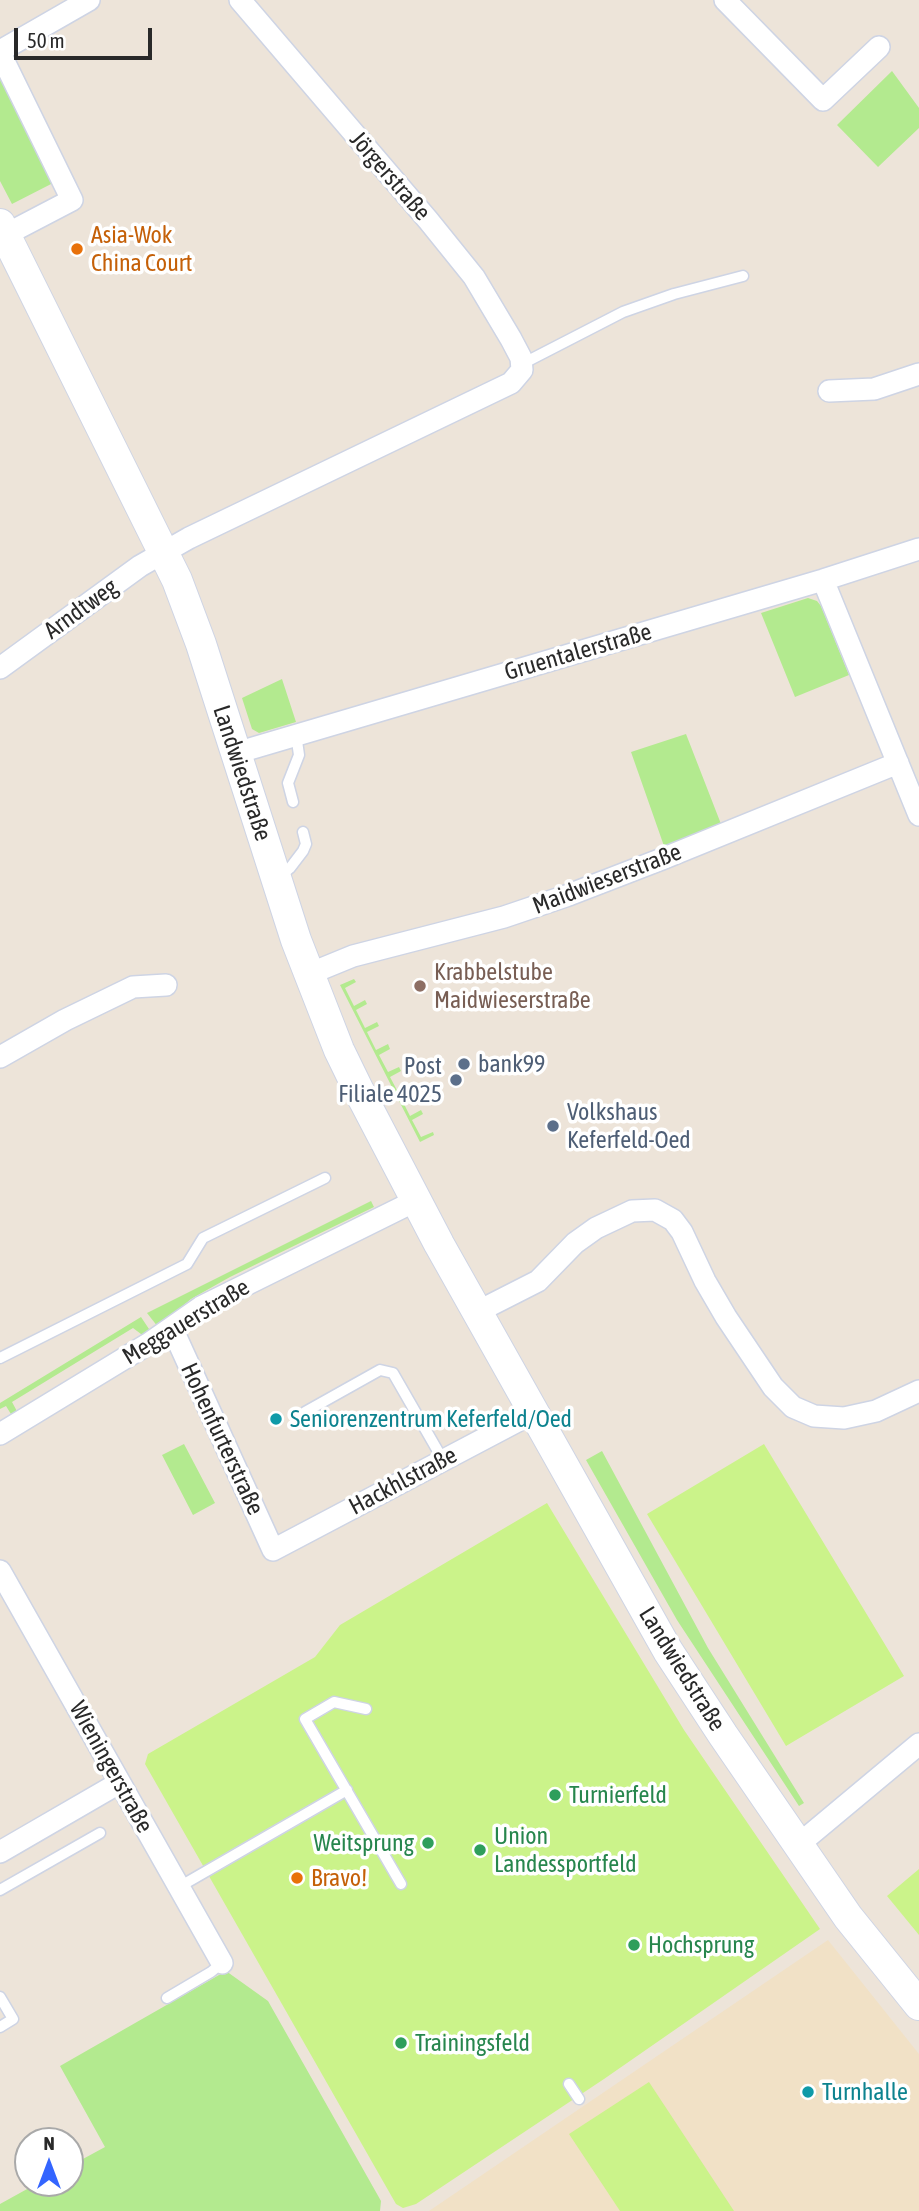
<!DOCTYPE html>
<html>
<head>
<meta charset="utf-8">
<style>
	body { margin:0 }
	#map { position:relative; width:919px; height:2211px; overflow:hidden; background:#ede4d9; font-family:"Asap Condensed",sans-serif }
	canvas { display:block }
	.north { position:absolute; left:14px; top:2127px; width:70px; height:70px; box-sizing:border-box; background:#fff; border:2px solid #a9a9a9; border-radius:50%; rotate:0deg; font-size:19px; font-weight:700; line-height:28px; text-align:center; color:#292929 }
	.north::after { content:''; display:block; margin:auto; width:24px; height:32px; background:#3465ff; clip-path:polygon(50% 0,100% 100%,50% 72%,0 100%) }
	.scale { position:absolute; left:14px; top:28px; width:138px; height:32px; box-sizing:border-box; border:4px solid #292929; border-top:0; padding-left:9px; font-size:21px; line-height:24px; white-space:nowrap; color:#292929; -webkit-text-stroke:5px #fff; paint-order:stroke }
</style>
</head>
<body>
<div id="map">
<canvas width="919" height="2211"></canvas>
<div class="north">N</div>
<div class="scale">50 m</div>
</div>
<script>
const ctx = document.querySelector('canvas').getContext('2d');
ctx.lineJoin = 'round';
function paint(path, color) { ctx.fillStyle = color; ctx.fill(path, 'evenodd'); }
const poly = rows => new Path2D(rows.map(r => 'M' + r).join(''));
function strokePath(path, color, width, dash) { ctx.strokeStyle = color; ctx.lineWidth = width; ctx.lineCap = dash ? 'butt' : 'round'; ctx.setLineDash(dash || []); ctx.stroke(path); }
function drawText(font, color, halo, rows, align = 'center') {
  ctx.font = font + ' "Asap Condensed",sans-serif'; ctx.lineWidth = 7; ctx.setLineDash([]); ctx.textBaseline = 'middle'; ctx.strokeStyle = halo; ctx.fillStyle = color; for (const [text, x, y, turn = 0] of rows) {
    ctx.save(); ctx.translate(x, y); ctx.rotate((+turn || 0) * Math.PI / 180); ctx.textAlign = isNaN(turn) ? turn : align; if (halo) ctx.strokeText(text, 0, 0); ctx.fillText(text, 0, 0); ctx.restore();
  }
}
paint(poly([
	[828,1940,919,2054,919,2211,429,2211]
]), '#f1e1c6');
paint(poly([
	[892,71,919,108,919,128,878,167,837,125],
	[0,73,55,182,12,204,0,181],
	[808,598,817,601,821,606,849,675,795,697,761,613],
	[282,679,296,722,259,733,252,729,242,698],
	[686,734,721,824,664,846,631,752],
	[354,979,356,982,345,988,354,1006,365,1000,367,1004,356,1010,365,1028,377,1022,379,1026,367,1032,376,1050,388,1044,390,1049,379,1055,388,1072,399,1067,401,1071,390,1077,399,1094,411,1089,412,1092,401,1098,410,1116,421,1110,423,1114,412,1120,421,1137,433,1132,434,1135,420,1142,340,985],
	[371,1201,374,1207,230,1277,191,1299,158,1327,147,1313],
	[141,1317,151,1332,145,1337,133,1328,12,1402,19,1415,14,1419,6,1406,0,1409,0,1403],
	[184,1444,215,1503,193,1515,162,1455],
	[602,1451,708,1648,804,1803,799,1806,677,1620,586,1460],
	[226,1971,268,2001,381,2201,380,2211,0,2211,0,2204,38,2183,70,2183,70,2166,105,2147,60,2066]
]), '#b3ea8f');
paint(poly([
	[764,1444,904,1676,786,1746,647,1514],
	[547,1503,684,1730,820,1929,604,2079,416,2204,403,2208,396,2204,145,1764,148,1754,315,1657,340,1625],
	[919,1869,919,1935,887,1896],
	[649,2082,734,2211,620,2211,569,2134]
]), '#cbf38a');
const service = poly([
	[522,364,623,312,674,294,743,276],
	[293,802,288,783,299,755,296,734],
	[278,878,290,868,303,851,306,844,303,832],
	[0,1358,187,1264,203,1238,325,1178],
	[305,1412,380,1370,393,1373,443,1460],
	[366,1709,334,1702,305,1719,401,1884],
	[179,1887,347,1790],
	[0,1890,100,1833],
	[0,1997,13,2019,0,2027],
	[167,1998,211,1972,222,1963],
	[569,2084,579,2099]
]);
const minor = poly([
	[725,0,823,100,879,47],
	[0,51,89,0],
	[0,53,72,200,5,235],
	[829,391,874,389,919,374],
	[823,580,919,815],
	[0,668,140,566,189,538,511,383,522,370,521,358,511,339,474,277,428,220,240,0],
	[236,753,823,580,919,549],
	[309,974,353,956,504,917,566,896,662,859,898,763],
	[0,1057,65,1020,133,987,166,985],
	[477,1312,538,1281,575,1243,596,1228,632,1211,655,1210,673,1220,682,1232,705,1281,726,1317,773,1387,793,1407,814,1416,844,1418,876,1411,919,1391],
	[172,1328,273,1550,533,1413],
	[0,1434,148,1344,201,1307,415,1201],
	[0,1571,222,1963],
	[798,1845,919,1744],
	[0,1852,119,1783]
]);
const secondary = poly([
	[0,224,177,580,201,644,296,940,339,1050,359,1091,439,1244,668,1651,723,1735,848,1917,919,2005]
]);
strokePath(service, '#ced4e4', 13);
strokePath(minor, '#ced4e4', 24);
strokePath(secondary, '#ced4e4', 32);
strokePath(service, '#fff', 10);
strokePath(minor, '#fff', 21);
strokePath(secondary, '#fff', 30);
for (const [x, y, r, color] of [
	[77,249,7,"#e8710a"],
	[420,986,7,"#8d6e63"],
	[464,1064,7,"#5c6f8a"],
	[456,1080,7,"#5c6f8a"],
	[553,1126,7,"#5c6f8a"],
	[276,1419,7,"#0f9aa8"],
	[555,1795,7,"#2e9e5b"],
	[428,1843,7,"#2e9e5b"],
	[480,1850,7,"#2e9e5b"],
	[297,1878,7,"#e8710a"],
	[634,1945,7,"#2e9e5b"],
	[401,2043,7,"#2e9e5b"],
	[808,2092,7,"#0f9aa8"]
]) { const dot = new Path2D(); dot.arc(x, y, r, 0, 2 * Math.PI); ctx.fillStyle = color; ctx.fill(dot); strokePath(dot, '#fff', 2.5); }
drawText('24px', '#292929', '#fff', [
	["Jörgerstraße",390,176,49],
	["Arndtweg",81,609,-36],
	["Gruentalerstraße",578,652,-16],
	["Landwiedstraße",242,773,72],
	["Maidwieserstraße",607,879,-21],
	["Meggauerstraße",186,1322,-31],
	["Hohenfurterstraße",222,1439,65],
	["Hackhlstraße",403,1481,-28],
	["Landwiedstraße",682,1669,58],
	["Wieningerstraße",111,1767,61]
]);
drawText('24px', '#c56008', '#fff', [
	["Asia-Wok",91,235],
	["China Court",91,263],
	["Bravo!",311,1878]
], 'left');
drawText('24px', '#785e54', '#fff', [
	["Krabbelstube",434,972],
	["Maidwieserstraße",434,1000]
], 'left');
drawText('24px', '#4e5e75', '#fff', [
	["bank99",478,1064],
	["Post",442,1066,"right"],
	["Filiale 4025",442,1094,"right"],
	["Volkshaus",567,1112],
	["Keferfeld-Oed",567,1140]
], 'left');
drawText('24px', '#0d838f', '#fff', [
	["Seniorenzentrum Keferfeld/Oed",290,1419],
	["Turnhalle",822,2092]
], 'left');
drawText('24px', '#27864d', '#fff', [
	["Turnierfeld",569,1795],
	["Union",494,1836],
	["Landessportfeld",494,1864],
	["Weitsprung",414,1843,"right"],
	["Hochsprung",648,1945],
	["Trainingsfeld",415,2043]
], 'left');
</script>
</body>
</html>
